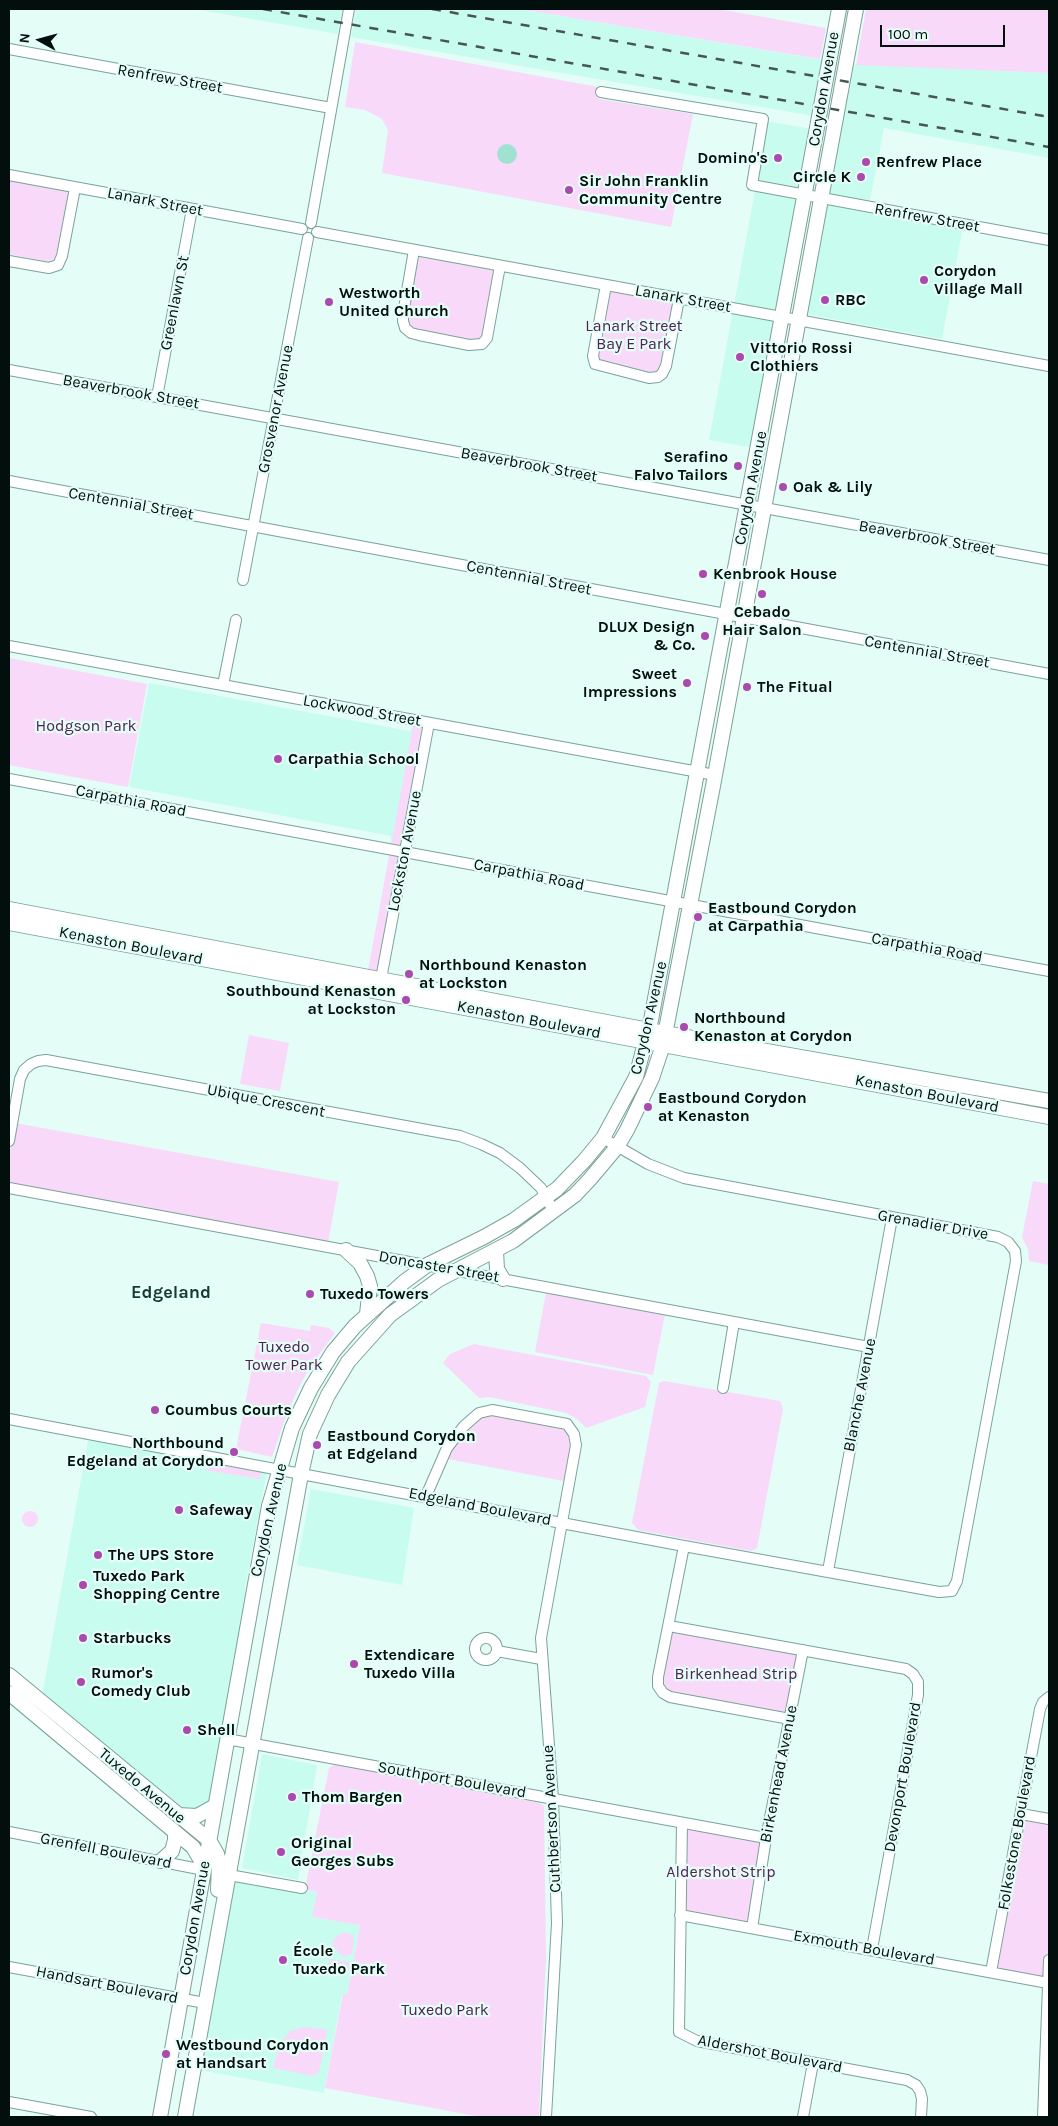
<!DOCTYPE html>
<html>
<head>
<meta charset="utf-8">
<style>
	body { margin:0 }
	#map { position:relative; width:1058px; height:2126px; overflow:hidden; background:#e4fdf7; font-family:Karla,sans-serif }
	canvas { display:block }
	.frame { position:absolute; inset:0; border:10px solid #020f0c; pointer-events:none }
	.north { position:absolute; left:15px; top:15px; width:50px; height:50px; -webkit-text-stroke:4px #e4fdf7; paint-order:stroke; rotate:277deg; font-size:14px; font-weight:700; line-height:20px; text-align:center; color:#020f0c }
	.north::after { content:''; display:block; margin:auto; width:18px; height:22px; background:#020f0c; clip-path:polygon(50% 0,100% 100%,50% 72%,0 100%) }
	.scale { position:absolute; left:880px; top:25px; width:125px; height:22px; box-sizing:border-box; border:2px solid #020f0c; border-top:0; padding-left:6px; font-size:15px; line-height:18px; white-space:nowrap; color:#020f0c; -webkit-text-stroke:4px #e4fdf7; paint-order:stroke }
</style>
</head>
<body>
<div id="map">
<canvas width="1058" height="2126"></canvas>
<div class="frame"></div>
<div class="north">N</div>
<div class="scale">100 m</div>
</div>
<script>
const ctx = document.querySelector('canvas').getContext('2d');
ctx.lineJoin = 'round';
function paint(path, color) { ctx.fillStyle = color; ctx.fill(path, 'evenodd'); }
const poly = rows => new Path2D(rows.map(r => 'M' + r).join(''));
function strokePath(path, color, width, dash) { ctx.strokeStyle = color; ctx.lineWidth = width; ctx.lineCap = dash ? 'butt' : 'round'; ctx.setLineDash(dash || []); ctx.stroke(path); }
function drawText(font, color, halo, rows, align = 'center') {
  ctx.font = font + ' Karla,sans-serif'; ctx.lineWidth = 4.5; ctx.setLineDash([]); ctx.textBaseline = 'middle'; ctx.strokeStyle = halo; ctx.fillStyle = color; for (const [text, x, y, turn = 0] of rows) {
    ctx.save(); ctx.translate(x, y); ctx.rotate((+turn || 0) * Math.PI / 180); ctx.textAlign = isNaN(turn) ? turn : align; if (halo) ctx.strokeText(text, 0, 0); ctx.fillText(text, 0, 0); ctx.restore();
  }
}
paint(poly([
	[195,9,342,9,338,34],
	[356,9,519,9,824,60,814,116,351,37],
	[850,64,1049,73,1049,158,884,128,868,211,963,227,942,339,805,314],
	[759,120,812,129,753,448,709,440,755,191,748,190],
	[149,683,410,731,414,720,429,723,389,849,391,836,129,787],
	[88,1440,267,1471,245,1588,246,1604,212,1798,209,1804,185,1813,41,1702],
	[311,1489,414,1508,402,1585,297,1565],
	[262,1754,317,1765,298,1880,242,1868],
	[229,1875,317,1892,313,1917,360,1925,347,1995,342,1995,324,2093,194,2069]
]), '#c8fcef');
paint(poly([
	[519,9,718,9,826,28,820,59],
	[866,9,1049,9,1049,73,856,65],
	[355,42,598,87,599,99,693,114,671,227,382,173,388,130,382,119,365,110,345,107],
	[9,180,69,190,56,255,53,260,45,261,9,254],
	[414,250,500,266,482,344,411,333,403,313],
	[606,285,679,299,666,366,658,377,595,364],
	[9,658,147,684,128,787,9,765],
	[414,720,429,723,381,979,367,976],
	[249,1035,289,1043,280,1091,240,1084],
	[15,1123,339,1182,328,1243,9,1183,9,1158],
	[1033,1181,1049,1184,1049,1265,1029,1261,1028,1249,1022,1237],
	[547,1287,666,1309,653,1375,535,1352],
	[261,1323,310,1331,311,1325,329,1328,335,1333,311,1365,297,1391,285,1419,272,1457,236,1449],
	[474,1344,646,1376,651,1382,645,1407,586,1428,577,1419,566,1413,489,1397,479,1398,443,1363,450,1354],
	[664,1381,780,1401,783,1409,757,1548,751,1551,638,1530,632,1523,659,1383],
	[479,1413,567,1424,574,1434,569,1482,442,1458],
	[216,1464,261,1470,260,1479,205,1470,210,1465],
	'22 1519a8 8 0 1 1 16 0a8 8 0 1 1-16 0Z',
	[669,1626,803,1650,790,1719,670,1697,658,1677],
	[335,1764,539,1803,544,1806,546,1958,539,2117,481,2117,325,2088,343,1994,347,1995,360,1925,312,1917,317,1892,305,1889,329,1768],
	[1021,1814,1049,1819,1048,1983,991,1972],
	[682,1823,766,1838,752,1928,680,1915],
	[342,1932,353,1935,354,1941,352,1954,343,1957,333,1946,333,1940],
	[330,1959,349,1962,350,1969,347,1971,329,1968,327,1966],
	[305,2027,327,2030,319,2072,313,2076,273,2068,279,2046,290,2031]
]), '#f9d9f9');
paint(poly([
	'497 154a10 10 0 1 1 20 0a10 10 0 1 1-20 0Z'
]), '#a0e1d2');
const minor = poly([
	[9,49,331,108],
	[601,92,763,119,752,185,1049,240],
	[9,175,302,229],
	[311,223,349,9],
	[317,232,1049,366],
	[414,250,403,314,403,321,405,328,411,333,419,335,469,345,482,344,487,338,500,266],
	[9,261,49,268,58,265,62,256,75,188],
	[606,285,593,356,595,364,649,378,658,377,662,374,666,366,679,299],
	[9,370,1049,560],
	[157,397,192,209],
	[9,481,1049,674],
	[243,580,308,238],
	[9,646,715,775],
	[223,685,236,620],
	[9,779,1049,971],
	[381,979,429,723],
	[9,1141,20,1079,24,1070,31,1064,38,1061,46,1060,460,1136,481,1144,500,1153,520,1168,541,1188,554,1212],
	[9,1188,869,1347],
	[723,1388,734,1322],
	[9,1419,684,1546,939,1592,952,1591,957,1581,1016,1261,1015,1251,1008,1242,998,1237,684,1178,648,1164,603,1138],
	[426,1496,447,1448,464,1426,479,1413,492,1410,567,1424,574,1434,576,1445,541,1638,553,1799,557,1923,546,2117],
	[684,1546,658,1677,658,1686,663,1693,670,1697,790,1719],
	[828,1571,892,1218],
	[669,1626,906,1669,913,1674,918,1682,918,1695,872,1949],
	'475 1649a11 11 0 1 1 22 0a11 11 0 1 1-22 0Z',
	[497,1651,541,1659],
	[227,1739,766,1838],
	[1021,1814,1049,1819],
	[682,1823,679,2032,697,2041,907,2080,916,2085,920,2091,922,2099,921,2117],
	[9,1832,204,1870],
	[229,1875,302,1888],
	[680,1915,1048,1983],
	[752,1928,766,1838,803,1650],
	[9,1967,205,2003],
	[991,1972,1040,1709,1043,1702,1049,1697],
	[9,2102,91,2117],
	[803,2117,813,2063],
	[1043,2117,1049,1960]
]);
const major = poly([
	[9,909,665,1033,1049,1101],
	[9,923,1049,1117],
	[346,1250,360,1263,367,1276,370,1286,367,1314],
	[496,1251,497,1269,503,1279],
	[9,1675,209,1840,217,1854,219,1861,218,1890],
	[9,1693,193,1847,200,1859,204,1869],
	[178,1815,197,1816,215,1806],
	[161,1861,172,1851,175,1840,175,1832],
	[160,2117,269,1506,292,1428,311,1388,333,1352,355,1326,404,1282,427,1265,484,1237,514,1220,557,1189,584,1161,603,1138,636,1077,651,1020,839,9],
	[185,2117,301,1474,310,1434,328,1395,348,1362,390,1315,438,1280,513,1241,575,1195,590,1179,617,1147,627,1130,652,1078,663,1045,713,786,856,9]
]);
strokePath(minor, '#7ba299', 12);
strokePath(major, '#7ba299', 16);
strokePath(minor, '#fff', 10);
strokePath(major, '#fff', 14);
strokePath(poly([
	[263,9,1049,147],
	[432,9,1049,117]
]), '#465753', 2.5, [9, 9]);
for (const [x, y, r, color] of [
	[778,158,5,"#ac49af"],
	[866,162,5,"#ac49af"],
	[861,177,5,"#ac49af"],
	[569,190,5,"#ac49af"],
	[924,280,5,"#ac49af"],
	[825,300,5,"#ac49af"],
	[329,302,5,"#ac49af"],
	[740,357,5,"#ac49af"],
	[738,466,5,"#ac49af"],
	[783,487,5,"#ac49af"],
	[703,574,5,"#ac49af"],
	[762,594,5,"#ac49af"],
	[705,636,5,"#ac49af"],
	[687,683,5,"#ac49af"],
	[747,687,5,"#ac49af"],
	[278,759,5,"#ac49af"],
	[698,917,5,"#ac49af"],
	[409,974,5,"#ac49af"],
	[406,1000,5,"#ac49af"],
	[684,1027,5,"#ac49af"],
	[648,1107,5,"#ac49af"],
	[310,1294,5,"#ac49af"],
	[155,1410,5,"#ac49af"],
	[317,1445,5,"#ac49af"],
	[234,1452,5,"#ac49af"],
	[179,1510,5,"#ac49af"],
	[98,1555,5,"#ac49af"],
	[83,1585,5,"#ac49af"],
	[83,1638,5,"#ac49af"],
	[354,1664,5,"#ac49af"],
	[81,1682,5,"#ac49af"],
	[187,1730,5,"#ac49af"],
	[292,1797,5,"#ac49af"],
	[281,1852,5,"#ac49af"],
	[283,1960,5,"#ac49af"],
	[166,2054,5,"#ac49af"]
]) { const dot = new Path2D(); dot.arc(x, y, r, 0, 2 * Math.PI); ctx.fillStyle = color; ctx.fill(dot); strokePath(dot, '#e4fdf7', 2); }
drawText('16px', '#020f0c', '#e4fdf7', [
	["Renfrew Street",170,79,10],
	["Corydon Avenue",824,89,-80],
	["Lanark Street",155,202,11],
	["Renfrew Street",927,218,10],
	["Lanark Street",683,299,10],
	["Greenlawn St",175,303,-79],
	["Beaverbrook Street",131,392,10],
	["Grosvenor Avenue",276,409,-79],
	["Beaverbrook Street",529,465,10],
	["Corydon Avenue",751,488,-79],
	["Centennial Street",131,504,10],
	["Beaverbrook Street",927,538,10],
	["Centennial Street",529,578,11],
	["Centennial Street",927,652,10],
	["Lockwood Street",362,711,10],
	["Carpathia Road",131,801,11],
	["Lockston Avenue",405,851,-79],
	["Carpathia Road",529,875,11],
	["Kenaston Boulevard",131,946,11],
	["Carpathia Road",927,948,10],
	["Corydon Avenue",649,1018,-77],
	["Kenaston Boulevard",529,1020,11],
	["Kenaston Boulevard",927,1094,11],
	["Ubique Crescent",266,1101,11],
	["Grenadier Drive",933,1225,10],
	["Doncaster Street",439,1267,10],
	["Blanche Avenue",860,1395,-79],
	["Edgeland Boulevard",480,1507,11],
	["Corydon Avenue",269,1520,-77],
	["Birkenhead Avenue",779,1774,-79],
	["Devonport Boulevard",903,1777,-80],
	["Southport Boulevard",452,1780,10],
	["Tuxedo Avenue",142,1786,40],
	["Cuthbertson Avenue",552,1819,-93],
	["Folkestone Boulevard",1017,1833,-80],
	["Grenfell Boulevard",106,1851,11],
	["Corydon Avenue",195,1918,-80],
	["Exmouth Boulevard",864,1948,10],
	["Handsart Boulevard",107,1985,11],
	["Aldershot Boulevard",770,2054,11]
]);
drawText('bold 16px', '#020f0c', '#e4fdf7', [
	["Domino's",768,158,"right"],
	["Renfrew Place",876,162],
	["Circle K",851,177,"right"],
	["Sir John Franklin",579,181],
	["Community Centre",579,199],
	["Corydon",934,271],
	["Village Mall",934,289],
	["Westworth",339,293],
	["United Church",339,311],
	["RBC",835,300],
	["Vittorio Rossi",750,348],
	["Clothiers",750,366],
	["Serafino",728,457,"right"],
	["Falvo Tailors",728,475,"right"],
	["Oak & Lily",793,487],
	["Kenbrook House",713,574],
	["Cebado",762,612,"center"],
	["Hair Salon",762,630,"center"],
	["DLUX Design",695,627,"right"],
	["& Co.",695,645,"right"],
	["Sweet",677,674,"right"],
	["Impressions",677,692,"right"],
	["The Fitual",757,687],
	["Carpathia School",288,759],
	["Eastbound Corydon",708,908],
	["at Carpathia",708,926],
	["Northbound Kenaston",419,965],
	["at Lockston",419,983],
	["Southbound Kenaston",396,991,"right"],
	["at Lockston",396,1009,"right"],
	["Northbound",694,1018],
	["Kenaston at Corydon",694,1036],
	["Eastbound Corydon",658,1098],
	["at Kenaston",658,1116],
	["Tuxedo Towers",320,1294],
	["Coumbus Courts",165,1410],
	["Eastbound Corydon",327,1436],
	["at Edgeland",327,1454],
	["Northbound",224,1443,"right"],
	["Edgeland at Corydon",224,1461,"right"],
	["Safeway",189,1510],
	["The UPS Store",108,1555],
	["Tuxedo Park",93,1576],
	["Shopping Centre",93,1594],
	["Starbucks",93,1638],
	["Extendicare",364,1655],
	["Tuxedo Villa",364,1673],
	["Rumor's",91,1673],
	["Comedy Club",91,1691],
	["Shell",197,1730],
	["Thom Bargen",302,1797],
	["Original",291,1843],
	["Georges Subs",291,1861],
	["École",293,1951],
	["Tuxedo Park",293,1969],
	["Westbound Corydon",176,2045],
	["at Handsart",176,2063]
], 'left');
drawText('16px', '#502151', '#e4fdf7', [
	["Lanark Street",634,326],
	["Bay E Park",634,344],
	["Hodgson Park",86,726],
	["Tuxedo",284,1347],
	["Tower Park",284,1365],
	["Birkenhead Strip",736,1674],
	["Aldershot Strip",721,1872],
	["Tuxedo Park",445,2010]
]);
drawText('bold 18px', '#143a33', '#e4fdf7', [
	["Edgeland",171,1293]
]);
</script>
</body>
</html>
